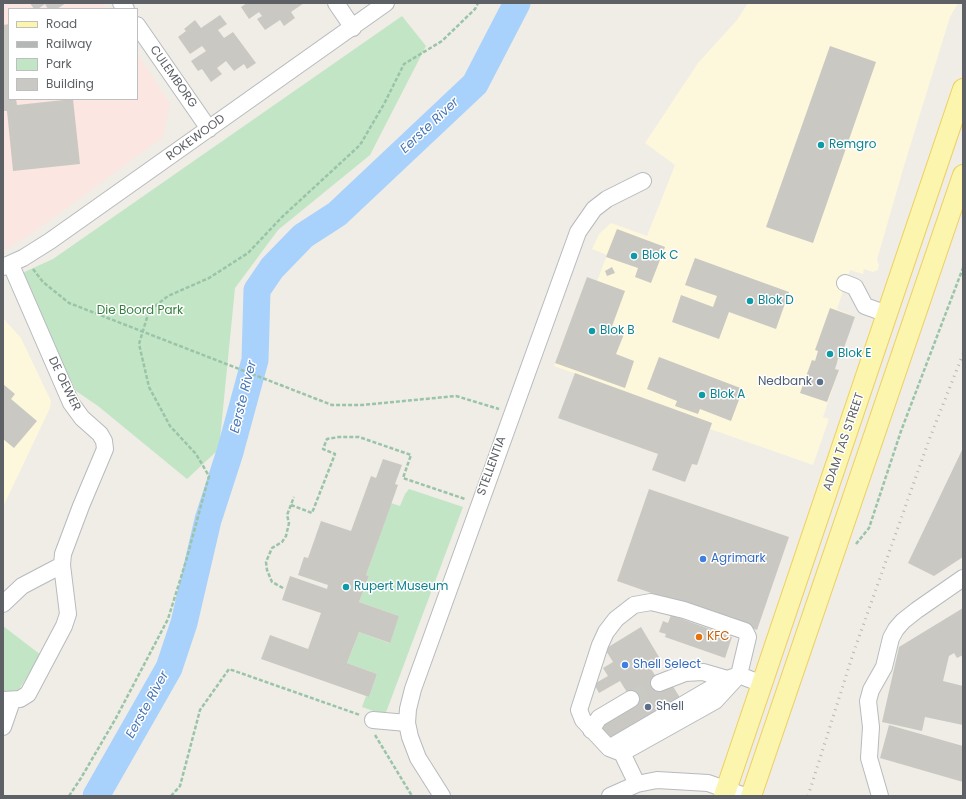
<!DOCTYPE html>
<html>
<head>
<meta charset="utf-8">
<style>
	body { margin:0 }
	#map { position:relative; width:966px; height:799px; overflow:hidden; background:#efede5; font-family:Poppins,sans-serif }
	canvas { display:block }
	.frame { position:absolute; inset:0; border:4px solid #5d6065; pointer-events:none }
	.legend { position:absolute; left:8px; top:8px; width:130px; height:92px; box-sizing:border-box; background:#fff; border:1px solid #bebfc1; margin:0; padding:5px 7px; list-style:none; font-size:12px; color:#5d6065 }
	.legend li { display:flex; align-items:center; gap:8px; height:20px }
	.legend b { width:20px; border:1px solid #bebfc1 }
</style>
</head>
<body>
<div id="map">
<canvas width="966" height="799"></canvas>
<div class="frame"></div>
<ul class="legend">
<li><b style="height:5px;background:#fcf5ad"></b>Road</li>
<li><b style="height:5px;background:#b5b6b6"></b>Railway</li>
<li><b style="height:11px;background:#c2e5c5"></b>Park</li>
<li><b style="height:11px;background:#cac8c2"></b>Building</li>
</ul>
</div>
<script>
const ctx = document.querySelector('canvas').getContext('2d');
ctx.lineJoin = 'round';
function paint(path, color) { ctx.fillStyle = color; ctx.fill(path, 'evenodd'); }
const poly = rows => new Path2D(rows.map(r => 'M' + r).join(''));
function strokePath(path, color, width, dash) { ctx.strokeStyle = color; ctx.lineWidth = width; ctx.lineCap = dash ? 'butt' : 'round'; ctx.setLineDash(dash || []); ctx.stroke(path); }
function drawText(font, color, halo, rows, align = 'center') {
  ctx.font = font + ' Poppins,sans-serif'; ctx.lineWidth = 3; ctx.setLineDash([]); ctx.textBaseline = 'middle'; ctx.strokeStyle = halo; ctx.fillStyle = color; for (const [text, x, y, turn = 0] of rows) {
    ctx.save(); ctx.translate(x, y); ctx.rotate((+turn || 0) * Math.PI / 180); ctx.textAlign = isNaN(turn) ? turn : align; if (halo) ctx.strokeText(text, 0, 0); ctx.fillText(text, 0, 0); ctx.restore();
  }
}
paint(poly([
	[748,3,958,3,950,17,904,166,877,260,879,265,878,270,873,272,864,269,863,274,850,270,837,309,855,317,835,369,839,370,823,417,829,419,813,465,710,429,712,423,554,366,587,277,597,281,607,255,592,249,599,234,611,223,647,236,675,165,645,143,698,63,737,20],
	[3,318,21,338,51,401,50,408,3,507]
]), '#fdf7dc');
paint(poly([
	[3,3,102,3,106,9,9,9,9,99,137,99,137,53,170,104,163,137,31,234,3,251]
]), '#fbe6e2');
paint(poly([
	[402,16,426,46,370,155,278,230,235,288,219,449,187,479,98,406,76,391,20,274,53,259],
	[409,489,463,507,385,715,362,707,366,696,369,697,377,674,347,663,359,632,389,643,399,616,359,602,369,576,366,575,391,503,400,506,405,494],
	[3,626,41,655,18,691,3,693]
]), '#c2e5c5');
strokePath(poly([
	[96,796,169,668,184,623,208,520,230,452,255,360,257,290,272,268,303,236,337,214,475,84,517,3]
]), '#a8d1fc', 27);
paint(poly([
	[30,3,44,3,45,4,38,9,34,9],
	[47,3,66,3,57,9,48,9,45,4],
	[247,3,304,3,291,12,295,18,284,26,280,20,265,30,257,19,262,16,259,12,249,19,241,7],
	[220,15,227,24,218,30,224,38,233,32,256,63,247,69,244,64,234,71,226,61,217,68,222,74,211,82,202,69,198,71,191,61,206,51,202,46,190,54,178,37,186,31,184,29,195,20,201,28],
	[9,24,9,99,16,99,17,105,73,99,80,164,13,171,7,111,3,111,3,25],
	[830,46,876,62,813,243,766,227],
	[617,229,665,247,651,283,635,277,638,268,606,257],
	[695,258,789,292,776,329,729,312,719,339,672,322,681,295,713,307,717,296,685,285],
	[612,267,615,273,607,276,605,271],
	[587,277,625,291,611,329,624,334,616,354,634,361,625,388,555,363],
	[830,308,855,317,840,359,838,359,837,363,835,369,839,370,827,402,800,393,812,360,815,361,818,351,815,350],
	[659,357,743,389,731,421,700,409,698,414,675,406,677,401,647,389],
	[575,373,712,423,697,465,692,464,685,482,652,470,658,454,558,418],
	[3,384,15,394,11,399,37,421,14,448,3,439],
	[963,448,963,557,934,576,908,563],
	[383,459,402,465,395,484,398,485,366,575,369,576,359,602,399,616,390,643,359,632,347,663,377,674,369,697,261,659,270,635,308,649,321,613,282,600,290,576,327,589,328,585,298,575,304,557,308,558,321,521,351,531,371,476,376,478],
	[649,489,789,537,757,630,617,581],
	[963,608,963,655,957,658,954,653,949,656,943,681,963,686,963,725,925,717,922,731,882,722,899,647],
	[671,615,732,637,725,658,665,637,666,634,659,632,663,621,668,623],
	[641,627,659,657,648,664,663,688,671,683,682,701,611,743,600,725,635,705,620,681,599,693,594,684,608,676,603,668,613,662,605,649],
	[889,725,963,746,963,782,880,758]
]), '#cac8c2');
strokePath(poly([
	[631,699,659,683]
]), '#cacac5', 16, [16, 8]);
const minor = poly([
	[121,3,126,9],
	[336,3,353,28],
	[137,25,209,129],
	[3,267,23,258,50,241,386,3],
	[845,283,855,287,865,306,887,314],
	[3,604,22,586,62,565],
	[659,683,685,673,703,672,727,679,739,675,762,684],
	[3,700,20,699,28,694,64,626,68,614,62,565,63,554,81,506,105,449,104,441,100,434,82,418,71,403,11,265],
	[373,720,407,723],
	[3,727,12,701],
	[591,730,599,718,631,699],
	[609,748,727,679],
	[622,753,609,748,583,720,579,710,600,645,606,632,616,619,634,605,651,602,684,610,745,631,748,637,739,675,715,701,622,753,637,784],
	[442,796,418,758,410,737,407,723,408,709,413,689,578,232,594,209,607,199,643,181],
	[610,796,637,784,657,780,708,783,745,796],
	[880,796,869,758,871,727,868,701,871,690,884,667,891,638,896,629,903,621,917,610,963,578]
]);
const major = poly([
	[724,796,963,89],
	[751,796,963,175]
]);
strokePath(minor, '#b7babe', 18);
strokePath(major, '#edd060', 22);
strokePath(poly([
	[33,269,43,282,69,303,332,405,362,405,456,396,499,409],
	[291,505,312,513,335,454,323,449,327,439,339,437,359,437,411,455,403,478,465,499],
	[856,544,869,528,901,431,963,268],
	[283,588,272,582,267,570,266,562,272,548,282,542,286,536,289,523,287,515,294,497],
	[375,735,412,796],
	[69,796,81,778,116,718,168,619,186,561,209,476,196,454,170,426,149,387,139,344,149,311,168,296,209,278,248,253,282,217,360,145,384,104,404,64,442,41,475,9,478,3],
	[171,796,180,786,200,710,229,669,360,715]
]), '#9ac4a9', 2.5, [4, 2]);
strokePath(minor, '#fff', 16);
strokePath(major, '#fcf5ad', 20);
strokePath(poly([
	[808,796,853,654,929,440,963,354]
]), '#b5b6b6', 3, [1, 5]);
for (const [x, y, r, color] of [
	[821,145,4,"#0f9aa8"],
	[634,256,4,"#0f9aa8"],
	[750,301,4,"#0f9aa8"],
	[592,331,4,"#0f9aa8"],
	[830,354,4,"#0f9aa8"],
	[820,382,4,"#5c6f8a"],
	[702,395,4,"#0f9aa8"],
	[703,559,4,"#3f7fe0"],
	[346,587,4,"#0f9aa8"],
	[699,637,4,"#e8710a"],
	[625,665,4,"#3f7fe0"],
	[648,707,4,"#5c6f8a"]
]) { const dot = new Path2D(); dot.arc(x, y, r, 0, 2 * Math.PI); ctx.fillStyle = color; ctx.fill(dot); strokePath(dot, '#fff', 1.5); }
drawText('12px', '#5d6065', '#fff', [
	["CULEMBORG",173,77,55],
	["ROKEWOOD",196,138,-36],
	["DE OEWER",64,384,64],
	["ADAM TAS STREET",844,442,-71],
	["STELLENTIA",492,466,-70]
]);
drawText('12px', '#0d838f', '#fff', [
	["Remgro",829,145],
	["Blok C",642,256],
	["Blok D",758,301],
	["Blok B",600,331],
	["Blok E",838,354],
	["Blok A",710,395],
	["Rupert Museum",354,587]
], 'left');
drawText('12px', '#378140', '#fff', [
	["Die Boord Park",140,311]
]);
drawText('12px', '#4e5e75', '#fff', [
	["Nedbank",812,382],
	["Shell",656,707,"left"]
], 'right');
drawText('12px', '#366cbe', '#fff', [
	["Agrimark",711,559],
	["Shell Select",633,665]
], 'left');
drawText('12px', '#c56008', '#fff', [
	["KFC",707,637]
], 'left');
drawText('italic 13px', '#4776b6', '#fff', [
	["Eerste River",430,126,-43],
	["Eerste River",244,397,-76],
	["Eerste River",148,705,-61]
]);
</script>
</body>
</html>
